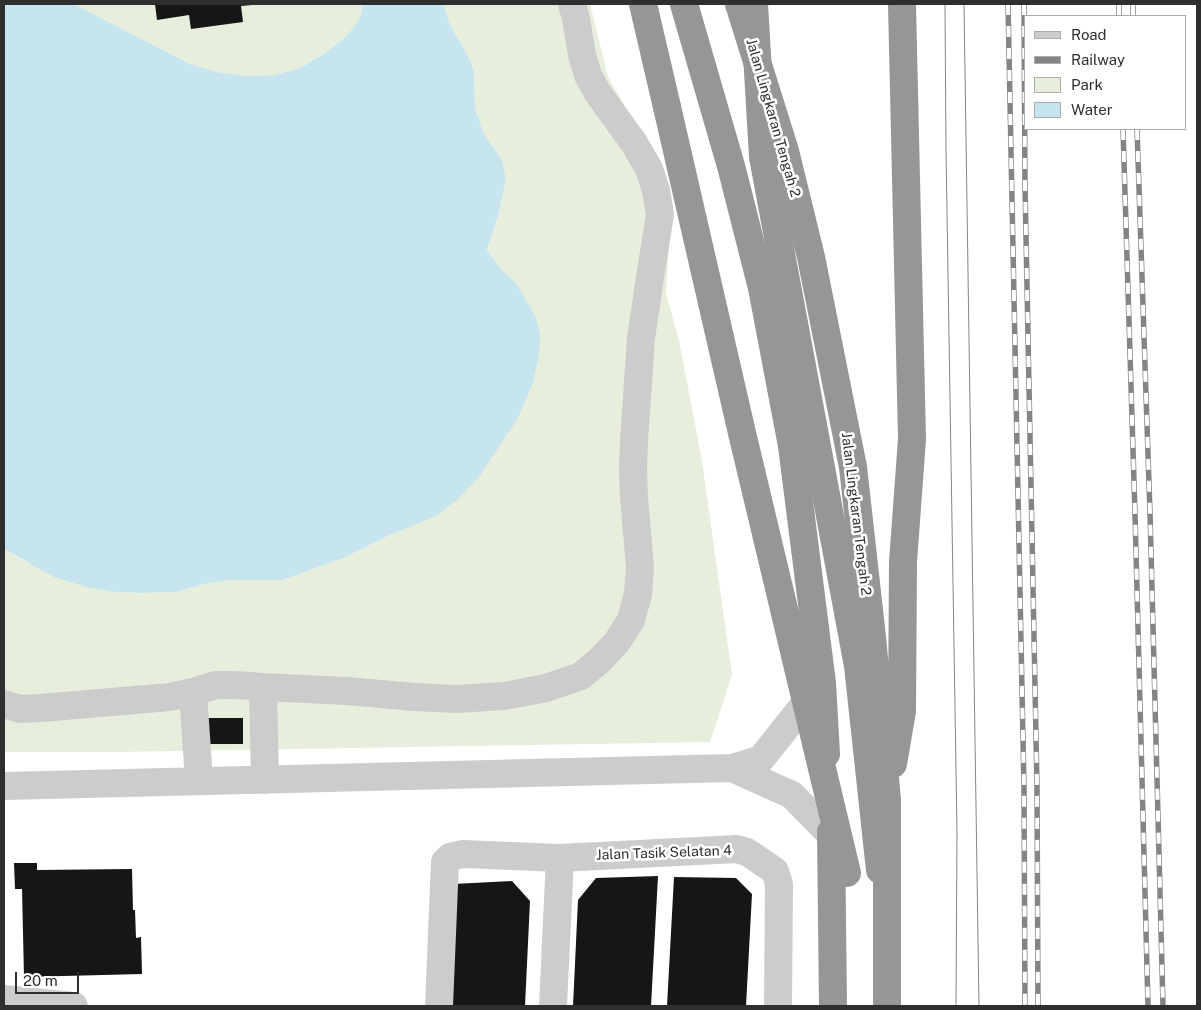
<!DOCTYPE html>
<style>
body{margin:0}
#map{position:relative;width:1201px;height:1010px;overflow:hidden;background:#fff;font-family:"Public Sans",sans-serif}
canvas{display:block}
.frame{position:absolute;inset:0;border:5px solid #2f2f2f;pointer-events:none}
.legend{position:absolute;left:1024px;top:15px;width:162px;height:115px;box-sizing:border-box;background:#fff;border:1px solid #acacac;margin:0;padding:6px 9px;list-style:none;font-size:15px;color:#2f2f2f}
.legend li{display:flex;align-items:center;gap:10px;height:25px}
.legend b{width:25px;border:1px solid #acacac}
.scale{position:absolute;left:15px;top:972px;width:64px;height:22px;box-sizing:border-box;border:2px solid #2f2f2f;border-top:0;padding-left:6px;font-size:15px;line-height:18px;white-space:nowrap;color:#2f2f2f;-webkit-text-stroke:4px #fff;paint-order:stroke}
</style>
<div id="map">
<canvas width="1201" height="1010"></canvas>
<div class="frame"></div>
<ul class="legend">
<li><b style="height:6px;background:#ccc"></b>Road</li>
<li><b style="height:6px;background:#848484"></b>Railway</li>
<li><b style="height:14px;background:#e8eedc"></b>Park</li>
<li><b style="height:14px;background:#c6e5ef"></b>Water</li>
</ul>
<div class="scale">20 m</div>
</div>
<script>
const ctx = document.querySelector('canvas').getContext('2d');
ctx.lineJoin = 'round';
function paint(path, color) { ctx.fillStyle = color; ctx.fill(path, 'evenodd'); }
const toPath = rows => new Path2D(rows.map(r => 'M' + r).join(''));
function stroke(path, color, width, dash) { ctx.strokeStyle = color; ctx.lineWidth = width; ctx.lineCap = dash ? 'butt' : 'round'; ctx.setLineDash(dash || []); ctx.stroke(path); }
function drawText(font, color, halo, rows, align = 'center') {
  ctx.font = font + ' "Public Sans",sans-serif'; ctx.lineWidth = 5; ctx.setLineDash([]); ctx.textBaseline = 'middle'; ctx.strokeStyle = halo; ctx.fillStyle = color; for (const [text, x, y, turn = 0] of rows) {
    ctx.save(); ctx.translate(x, y); ctx.rotate((+turn || 0) * Math.PI / 180); ctx.textAlign = isNaN(turn) ? turn : align; if (halo) ctx.strokeText(text, 0, 0); ctx.fillText(text, 0, 0); ctx.restore();
  }
}
paint(toPath([
 [74,4,363,4,360,18,347,37,325,53,300,68,274,75,248,76,217,72,190,64],
 [444,4,590,4,608,77,646,142,671,213,666,294,679,340,702,461,732,675,710,742,115,752,4,752,4,549,28,563,115,592,143,593,176,592,209,583,233,580,283,580,346,557,390,535,518,418,533,383,539,356,535,315,516,283,500,268,487,250,499,213,506,179,502,160,484,134,475,109,474,70,467,54,450,25]
]), '#e8eedc');
paint(toPath([
 [4,4,74,4,190,64,217,72,248,76,274,75,300,68,325,53,347,36,360,18,363,4,444,4,450,25,467,54,474,70,475,109,484,134,502,160,506,179,499,213,487,250,500,268,516,283,535,315,540,334,539,356,533,383,518,418,479,477,457,500,436,516,390,535,346,557,283,580,233,580,209,583,176,592,143,593,115,592,87,587,54,577,4,549]
]), '#c6e5ef');
paint(toPath([
 [155,4,252,4,252,5,241,6,243,22,191,29,189,15,157,20],
 [208,718,243,718,243,744,209,744],
 [14,863,37,863,37,870,132,869,133,910,135,910,136,938,141,937,142,974,24,977,22,889,15,889],
 [658,876,651,1006,573,1006,578,900,596,878],
 [674,877,736,878,752,894,746,1006,667,1006],
 [512,881,530,901,525,1006,448,1006,453,884]
]), '#161616');
stroke(toPath([
 [263,687,265,780],
 [193,692,199,781],
 [4,704,20,709,41,708,170,697,193,692,216,685,237,685,263,687,347,691,414,697,457,699,504,696,546,688,581,676,600,660,617,642,631,620,638,594,640,567,634,497,633,468,634,441,641,338,649,284,660,214,656,190,649,169,634,143,597,92,588,75,582,55,576,19,572,4],
 [732,768,792,795,831,835],
 [4,786,732,768,761,759,819,686],
 [4,999,74,1006],
 [439,1006,445,862,450,857,463,854,560,858,737,849,747,852,775,871,779,884,778,1006],
 [553,1006,560,858]
]), '#ccc', 28);
stroke(toPath([
 [643,4,667,107],
 [684,4,731,166,762,288,792,446,822,683,826,754],
 [739,4,785,151,811,257,853,467,872,637,887,800,887,1006],
 [893,764,902,711,903,562,912,439,902,4],
 [831,832,833,1006]
]), '#969696', 28);
stroke(toPath([
 [945,4,946,150,957,832,956,1006],
 [964,4,979,1006]
]), '#848484', 1);
const rail = toPath([
 [1008,4,1024,788,1025,1006],
 [1024,4,1025,186,1037,786,1038,1006],
 [1119,4,1119,16],
 [1133,4,1133,16],
 [1123,129,1135,514,1148,1006],
 [1137,129,1150,513,1163,1006]
]);
stroke(rail, '#848484', 5.5);
stroke(rail, '#fff', 4, [11]);
stroke(toPath([
 [754,4,763,157,858,666,880,870],
 [667,107,742,433,847,873]
]), '#969696', 28);
drawText('14px', '#2f2f2f', '#fff', [
 ["Jalan Lingkaran Tengah 2",773,118,74],
 ["Jalan Lingkaran Tengah 2",856,514,83],
 ["Jalan Tasik Selatan 4",664,853,-2]
]);
</script>
